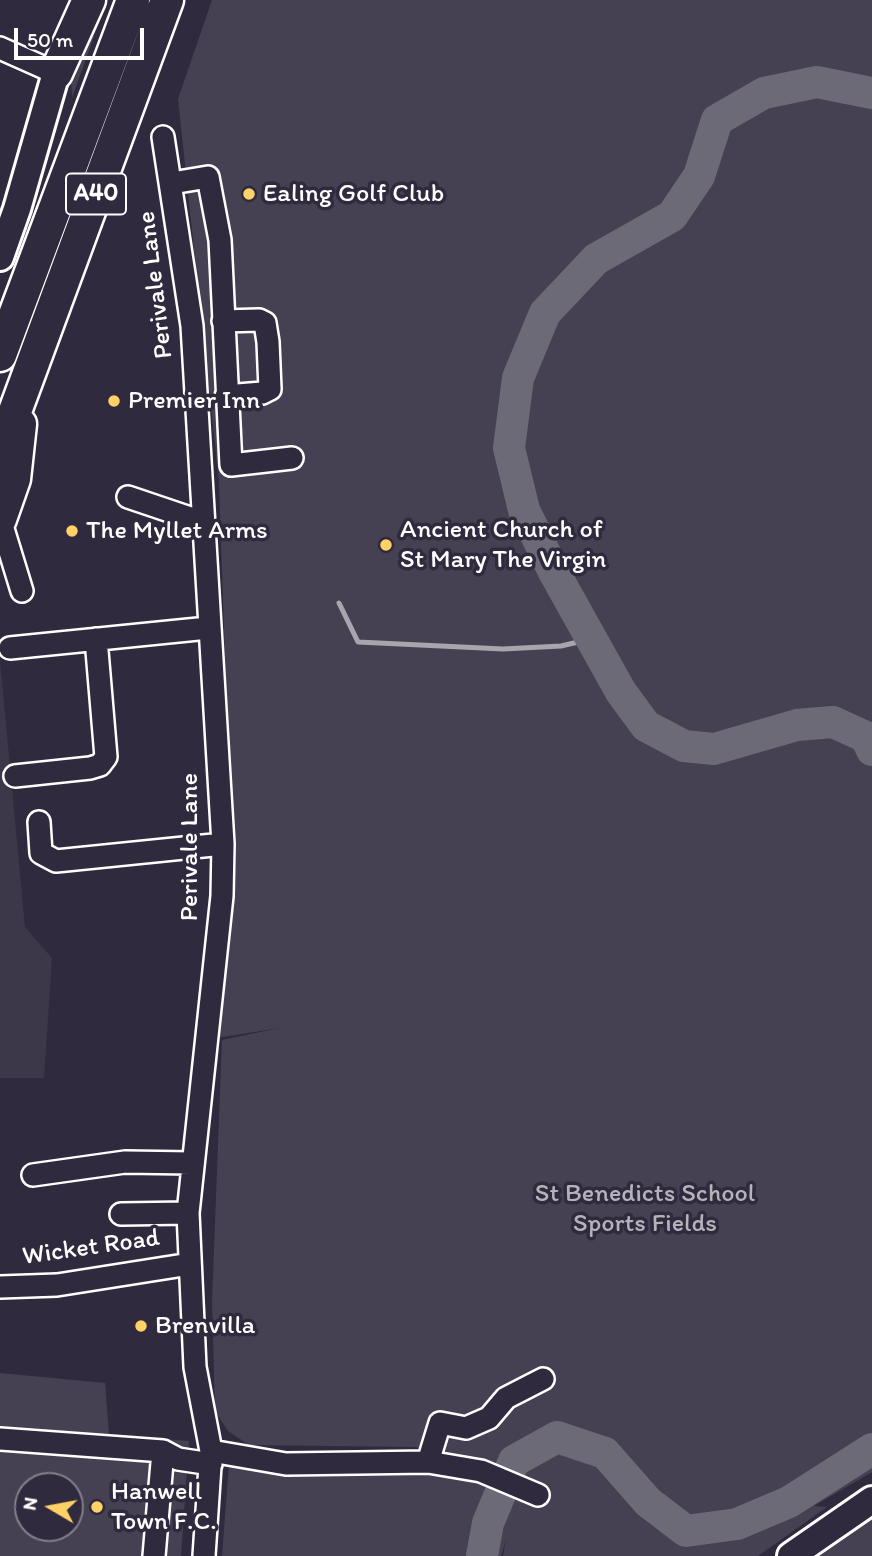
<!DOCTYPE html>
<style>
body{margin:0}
#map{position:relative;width:872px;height:1556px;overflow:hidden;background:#2f2a3d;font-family:Itim,sans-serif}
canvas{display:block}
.north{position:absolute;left:14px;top:1472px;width:70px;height:70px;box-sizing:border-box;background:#2f2a3d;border:2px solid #827f8b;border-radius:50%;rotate:280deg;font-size:19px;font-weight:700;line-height:28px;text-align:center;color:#fff}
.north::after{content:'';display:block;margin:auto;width:24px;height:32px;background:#ffd166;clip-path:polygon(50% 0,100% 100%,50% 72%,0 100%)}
.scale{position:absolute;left:14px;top:28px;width:130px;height:32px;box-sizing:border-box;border:4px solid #fff;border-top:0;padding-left:9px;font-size:21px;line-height:24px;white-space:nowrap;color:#fff;-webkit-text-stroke:5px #2f2a3d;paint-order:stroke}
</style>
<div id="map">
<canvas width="872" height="1556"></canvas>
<div class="north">N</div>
<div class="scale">50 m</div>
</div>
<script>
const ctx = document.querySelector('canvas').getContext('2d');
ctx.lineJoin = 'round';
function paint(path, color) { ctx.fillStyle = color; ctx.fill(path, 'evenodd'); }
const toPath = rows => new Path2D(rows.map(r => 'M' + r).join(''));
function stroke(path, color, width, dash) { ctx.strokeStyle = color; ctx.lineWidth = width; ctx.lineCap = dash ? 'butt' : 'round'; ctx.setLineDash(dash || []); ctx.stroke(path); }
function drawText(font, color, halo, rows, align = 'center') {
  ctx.font = font + ' Itim,sans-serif'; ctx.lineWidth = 7; ctx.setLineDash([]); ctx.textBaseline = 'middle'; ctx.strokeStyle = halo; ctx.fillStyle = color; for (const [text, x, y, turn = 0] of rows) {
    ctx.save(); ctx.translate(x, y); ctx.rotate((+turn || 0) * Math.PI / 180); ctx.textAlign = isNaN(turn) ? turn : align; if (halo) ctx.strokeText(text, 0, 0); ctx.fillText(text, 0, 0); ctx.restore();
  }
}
paint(toPath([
 [0,660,25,927,52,958,44,1078,0,1078]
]), '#3c3749');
paint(toPath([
 [101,0,107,0,72,98,70,54],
 [212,0,872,0,872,1472,814,1506,827,1507,758,1556,503,1556,506,1540,501,1556,222,1556,229,1464,287,1472,429,1473,473,1480,487,1461,414,1447,249,1445,228,1431,215,1411,212,1301,222,1040,279,1028,216,1038,229,775,219,482,178,99],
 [0,1373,105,1383,109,1435,189,1441,181,1556,0,1556],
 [28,1486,70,1486,70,1528,28,1528],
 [872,1519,872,1556,820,1556]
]), '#464152');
stroke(toPath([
 [339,603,358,642,503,649,561,646,591,639]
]), '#a7a6ad', 5);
stroke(toPath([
 [872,93,817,82,764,93,717,120,699,176,672,216,596,259,545,313,518,378,509,448,524,510,554,572,621,692,646,726,684,746,714,749,797,725,833,722,866,737,872,750],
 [482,1556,488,1523,514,1461,557,1437,605,1453,648,1502,686,1531,737,1524,789,1502,872,1449]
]), '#6d6a77', 32);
const minor = toPath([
 [0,48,56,73],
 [163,137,192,326,223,844,222,896,188,1213,195,1367,211,1451,204,1556],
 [172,183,208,177,220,240,231,465,292,458],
 [223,321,259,320,265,323,268,342,270,389,262,393,226,396],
 [128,497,202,522],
 [0,519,22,591],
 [10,648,208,628],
 [15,776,90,768,100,765,106,757,96,639],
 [39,822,41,853,56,861,223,844],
 [33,1175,125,1162,192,1163],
 [121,1214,188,1213],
 [0,1287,57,1285,190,1264],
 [0,1439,163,1451,178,1459,211,1464],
 [211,1451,286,1464,428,1462,481,1471,538,1495],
 [428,1462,440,1423,466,1428,489,1418,506,1398,543,1379],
 [154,1556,163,1451]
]);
const major = toPath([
 [0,257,17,209,56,73],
 [791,1556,872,1500]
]);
const highway = toPath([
 [56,73,89,0],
 [0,355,133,0],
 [0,452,167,0],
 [0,519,14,479,20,424]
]);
stroke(minor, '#fff', 26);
stroke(major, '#fff', 32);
stroke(highway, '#fff', 37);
stroke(minor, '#2f2a3d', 21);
stroke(major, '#2f2a3d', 26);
stroke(highway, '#2f2a3d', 32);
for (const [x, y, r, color] of [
 [249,194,7,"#ffd166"],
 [114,401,7,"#ffd166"],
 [72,531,7,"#ffd166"],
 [386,545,7,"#ffd166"],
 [141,1326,7,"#ffd166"],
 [97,1507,7,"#ffd166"]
]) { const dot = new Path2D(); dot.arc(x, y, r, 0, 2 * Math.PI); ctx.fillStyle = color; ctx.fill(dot); stroke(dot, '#2f2a3d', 2.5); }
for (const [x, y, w] of [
 [96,194,60]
]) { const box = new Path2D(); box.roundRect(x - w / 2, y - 20.5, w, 41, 5); ctx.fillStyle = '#2f2a3d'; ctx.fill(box); stroke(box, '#fff', 2); }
drawText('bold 24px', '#fff', null, [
 ["A40",96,194]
]);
drawText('26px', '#fff', '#2f2a3d', [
 ["Ealing Golf Club",263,194],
 ["Premier Inn",128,401],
 ["Ancient Church of",400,530],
 ["St Mary The Virgin",400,560],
 ["The Myllet Arms",86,531],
 ["Brenvilla",155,1326],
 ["Hanwell",111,1492],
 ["Town F.C.",111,1522]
], 'left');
drawText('26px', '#fff', '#2f2a3d', [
 ["Perivale Lane",156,285,-97],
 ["Perivale Lane",190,847,-90],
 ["Wicket Road",91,1248,-8]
]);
drawText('26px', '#b5b3ba', '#2f2a3d', [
 ["St Benedicts School",645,1194],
 ["Sports Fields",645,1224]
]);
</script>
